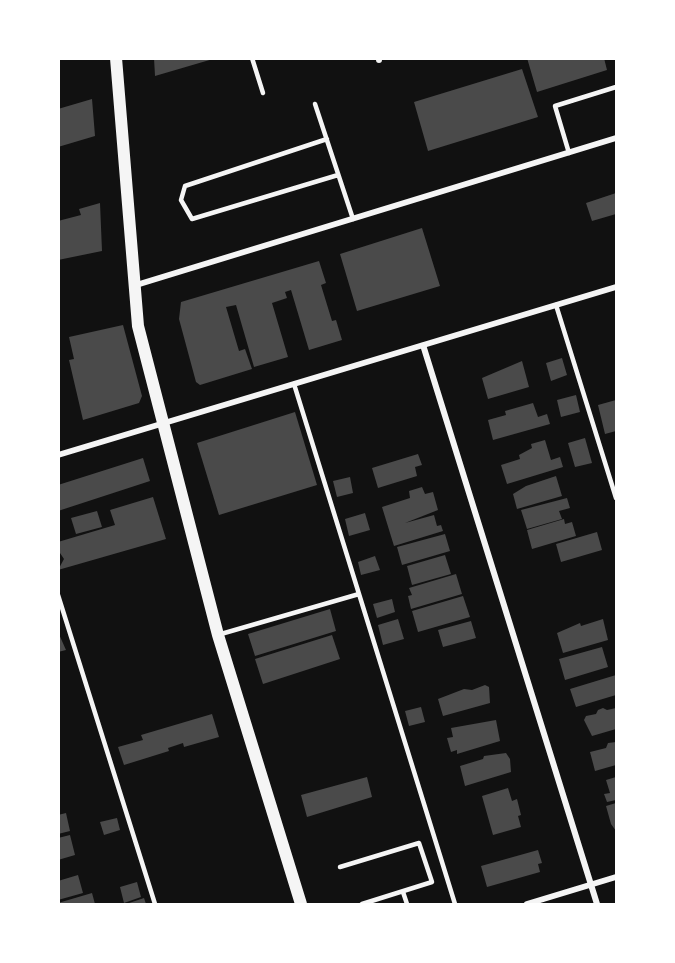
<!DOCTYPE html>
<style>
body{margin:0}
#map{position:relative;width:675px;height:963px;overflow:hidden;background:#111;font-family:Lato,sans-serif}
canvas{display:block}
.frame{position:absolute;inset:0;border:60px solid #fff;pointer-events:none}
</style>
<div id="map">
<canvas width="675" height="963"></canvas>
<div class="frame"></div>
</div>
<script>
const ctx = document.querySelector('canvas').getContext('2d');
ctx.lineJoin = 'round';
function paint(path, color) { ctx.fillStyle = color; ctx.fill(path, 'evenodd'); }
const toPath = rows => new Path2D(rows.map(r => 'M' + r).join(''));
function stroke(path, color, width, dash) { ctx.strokeStyle = color; ctx.lineWidth = width; ctx.lineCap = dash ? 'butt' : 'round'; ctx.setLineDash(dash || []); ctx.stroke(path); }
paint(toPath([
 [154,58,213,58,213,59,155,76],
 [527,58,604,58,607,70,537,92],
 [522,69,538,117,428,151,414,102],
 [92,99,95,136,58,147,58,109],
 [616,193,616,214,592,221,586,203],
 [100,203,102,251,58,260,58,221,81,215,79,209],
 [422,228,440,286,357,311,340,254],
 [319,261,326,283,321,285,332,321,336,320,342,340,309,350,291,290,285,292,287,298,272,303,288,357,254,367,236,305,226,307,239,351,245,349,252,369,200,385,196,382,179,319,181,302],
 [123,325,142,396,139,403,83,420,69,360,74,359,69,337],
 [562,358,567,375,551,381,546,363],
 [522,361,529,387,488,399,482,378],
 [576,395,580,412,561,417,557,400],
 [616,400,616,431,605,434,598,405],
 [533,403,538,417,547,414,550,424,493,440,488,420,506,415,505,411],
 [295,412,317,485,219,515,197,443],
 [585,438,592,463,575,467,568,443],
 [545,440,551,460,560,457,563,467,507,484,501,465,520,459,519,455,532,448,531,444],
 [418,454,422,465,415,467,417,476,378,488,372,468],
 [143,458,150,481,58,511,58,485],
 [556,476,562,496,517,509,513,494,526,486],
 [350,477,353,493,337,497,333,481],
 [422,487,425,494,433,492,438,510,405,523,434,515,437,526,441,525,443,531,394,546,382,507,410,498,409,491],
 [153,497,166,539,58,570,64,559,58,550,58,542,115,525,110,510],
 [567,498,570,508,559,511,562,519,527,529,521,510],
 [97,511,102,527,76,534,71,518],
 [365,513,370,530,349,536,345,519],
 [564,519,565,524,572,522,576,536,532,549,527,530],
 [597,532,602,550,561,562,556,544],
 [445,534,450,551,402,565,397,547],
 [445,555,451,574,412,585,407,566],
 [375,556,380,570,361,575,358,562],
 [456,574,462,594,411,609,408,596,412,595,409,588],
 [463,596,470,617,418,632,412,611],
 [392,599,395,612,377,618,373,604],
 [330,609,336,631,255,656,248,634],
 [398,619,404,639,383,645,378,625],
 [603,619,608,640,563,653,557,633,580,623,581,626],
 [471,621,476,638,443,647,438,630],
 [58,632,66,650,58,652],
 [332,635,340,659,263,684,255,659],
 [602,647,608,667,565,680,559,659],
 [616,675,616,695,576,707,570,689],
 [485,685,489,687,490,703,443,716,438,699,464,689,472,690],
 [421,707,425,722,409,726,405,711],
 [603,708,607,710,616,708,616,729,592,736,584,720,586,716,596,714,598,710],
 [212,714,219,737,184,747,183,743,168,748,169,751,124,765,118,747,143,740,141,735],
 [496,720,500,741,457,754,457,750,451,752,447,738,453,737,451,728],
 [616,742,616,765,595,771,590,752,606,748,608,743],
 [506,753,510,759,511,772,465,786,460,766,483,759,484,756],
 [367,777,372,797,307,817,301,795],
 [616,777,616,800,607,802,604,794,610,793,606,780],
 [508,788,512,801,517,799,521,815,518,816,521,827,493,835,482,796],
 [616,803,616,831,611,824,606,806],
 [66,813,70,831,58,834,58,815],
 [117,818,120,830,104,835,100,822],
 [70,835,75,855,58,860,58,838],
 [538,850,542,863,538,864,540,872,487,887,481,866],
 [78,875,83,893,58,900,58,881],
 [137,882,141,897,124,903,120,887],
 [92,893,95,904,58,904,58,903],
 [144,898,146,904,126,904]
]), '#4a4a4a');
stroke(toPath([
 [252,58,263,93],
 [315,104,353,219],
 [327,139,185,186,181,200,192,219,338,175],
 [569,153,555,106,616,87],
 [556,305,616,498],
 [294,384,455,904],
 [58,595,155,904],
 [221,634,359,594],
 [340,867,419,843,432,882,362,904],
 [403,892,407,904]
]), '#f5f5f5', 4.5);
stroke(toPath([
 [379,58,379,60],
 [133,286,616,138],
 [423,345,597,904],
 [58,455,616,287],
 [527,904,616,877]
]), '#f5f5f5', 6);
stroke(toPath([
 [116,58,138,326,218,635,301,904]
]), '#f5f5f5', 12);
</script>
